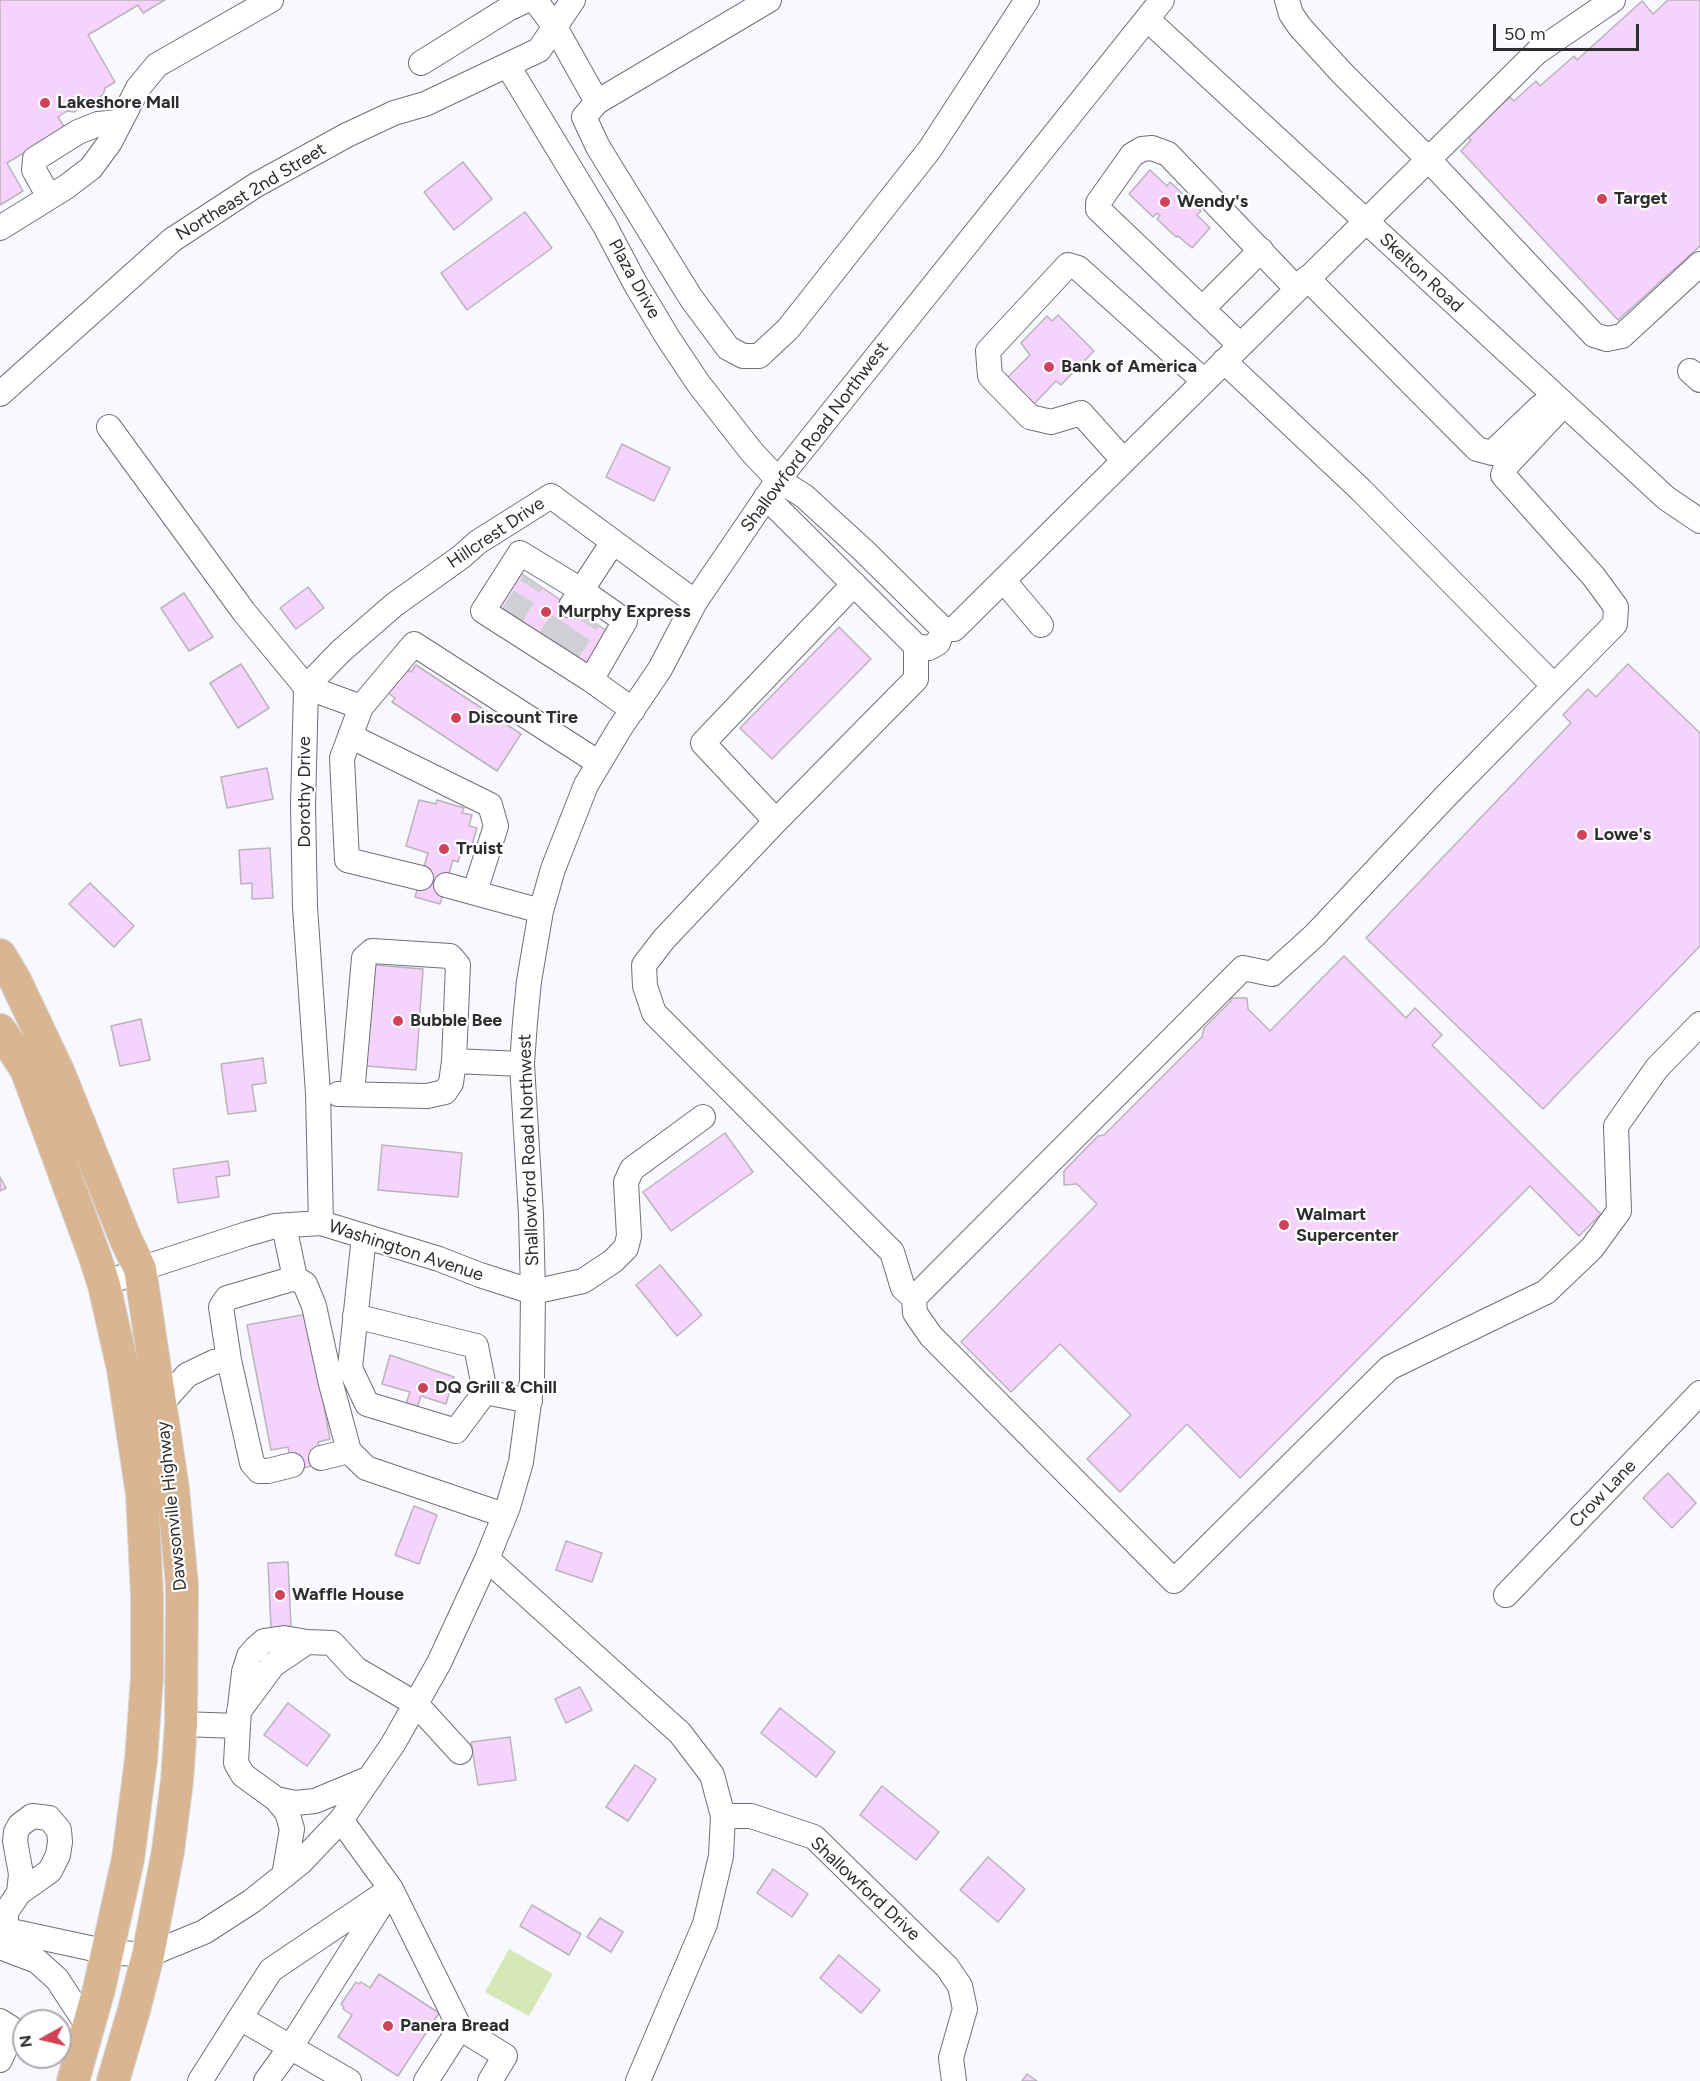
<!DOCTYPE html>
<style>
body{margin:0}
#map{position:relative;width:1700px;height:2081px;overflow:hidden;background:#f8f8ff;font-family:Figtree,sans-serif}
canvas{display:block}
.north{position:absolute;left:12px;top:2009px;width:60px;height:60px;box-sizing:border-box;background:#fff;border:2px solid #ababad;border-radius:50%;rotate:262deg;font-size:16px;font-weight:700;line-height:24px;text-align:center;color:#2d2d31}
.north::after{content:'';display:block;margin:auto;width:21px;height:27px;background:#d24256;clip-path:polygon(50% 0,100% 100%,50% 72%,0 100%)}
.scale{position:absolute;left:1493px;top:24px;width:146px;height:27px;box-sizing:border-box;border:3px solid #2d2d31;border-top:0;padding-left:8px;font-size:18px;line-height:21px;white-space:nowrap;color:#2d2d31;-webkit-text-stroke:4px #fff;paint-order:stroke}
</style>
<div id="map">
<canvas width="1700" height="2081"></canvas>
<div class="north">N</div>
<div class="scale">50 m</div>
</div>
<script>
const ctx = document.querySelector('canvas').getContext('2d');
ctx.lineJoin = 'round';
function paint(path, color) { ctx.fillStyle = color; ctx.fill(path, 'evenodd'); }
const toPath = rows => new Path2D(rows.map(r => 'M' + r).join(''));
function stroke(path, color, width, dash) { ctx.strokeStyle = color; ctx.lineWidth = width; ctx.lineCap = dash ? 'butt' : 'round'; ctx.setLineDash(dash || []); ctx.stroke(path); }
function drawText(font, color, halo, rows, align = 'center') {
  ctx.font = font + ' Figtree,sans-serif'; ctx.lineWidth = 4.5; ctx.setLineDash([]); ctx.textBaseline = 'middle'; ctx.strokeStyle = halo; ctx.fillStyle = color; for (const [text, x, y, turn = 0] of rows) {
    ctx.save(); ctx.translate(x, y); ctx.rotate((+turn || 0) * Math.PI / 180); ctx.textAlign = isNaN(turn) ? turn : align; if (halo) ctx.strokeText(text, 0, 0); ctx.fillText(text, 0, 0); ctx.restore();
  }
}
paint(toPath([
 [509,1949,553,1974,529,2016,485,1992]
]), '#d5e8b5');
const building = toPath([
 [0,0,165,0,143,13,138,5,88,35,115,82,105,88,103,95,74,112,67,111,58,117,65,128,7,163,23,191,0,205,0,0],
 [1668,0,1700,0,1700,246,1618,320,1461,151,1471,140,1467,136,1510,97,1514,101,1536,81,1540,86,1574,56,1577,60,1642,1,1653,14,1668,0],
 [463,162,492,199,454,230,424,192,463,162],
 [1150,170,1167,186,1170,182,1201,211,1197,215,1210,228,1192,248,1178,236,1176,237,1157,219,1160,216,1157,213,1153,217,1129,194,1150,170],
 [525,212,552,248,467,310,441,273,525,212],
 [1058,315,1094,351,1061,385,1056,381,1033,405,1006,379,1030,355,1021,343,1047,316,1052,321,1058,315],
 [622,444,670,468,654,501,606,477,622,444],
 [519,572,610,633,587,668,496,607,519,572],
 [308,587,324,608,296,629,280,608,308,587],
 [184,593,213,637,189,651,161,608,184,593],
 [839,627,871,659,772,759,740,728,839,627],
 [241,664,269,708,238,728,210,683,241,664],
 [1628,664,1700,733,1700,946,1543,1109,1366,938,1571,723,1563,715,1588,689,1596,697,1628,664],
 [416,665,521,734,497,771,392,702,395,698,388,693,404,668,411,672,416,665],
 [267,768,273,799,227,808,221,777,267,768],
 [419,800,436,804,437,800,464,808,462,813,472,815,469,826,477,828,469,855,461,852,458,862,453,860,440,904,415,897,428,853,406,846,419,800],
 [270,848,273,898,252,899,252,883,241,884,239,850,270,848],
 [90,883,134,926,114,947,69,904,90,883],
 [1344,956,1406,1018,1415,1008,1442,1035,1432,1045,1601,1214,1579,1236,1530,1186,1240,1478,1187,1424,1120,1492,1087,1459,1131,1415,1060,1344,1011,1392,961,1342,1097,1204,1077,1184,1064,1185,1064,1171,1098,1136,1104,1135,1202,1037,1204,1028,1231,1001,1230,998,1247,998,1248,1009,1270,1031,1344,956],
 [374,965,423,969,416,1070,366,1066,374,965],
 [141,1019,150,1060,120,1066,111,1026,141,1019],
 [263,1058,266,1083,252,1085,256,1111,228,1114,221,1064,263,1058],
 [725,1133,753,1172,671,1231,643,1192,725,1133],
 [382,1145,462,1153,458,1197,378,1190,382,1145],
 [228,1161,230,1175,216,1177,219,1197,178,1203,173,1169,228,1161],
 [0,1177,6,1188,0,1191,0,1177],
 [660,1265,702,1315,677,1336,636,1285,660,1265],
 [307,1314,330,1439,318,1442,322,1464,292,1470,288,1447,271,1450,247,1325,307,1314],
 [390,1355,454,1377,446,1404,421,1396,415,1414,404,1410,410,1392,382,1384,390,1355],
 [1668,1473,1696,1503,1672,1528,1643,1498,1668,1473],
 [414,1506,437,1515,419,1564,395,1555,414,1506],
 [566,1541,602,1553,592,1582,556,1570,566,1541],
 [288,1562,291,1627,271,1628,268,1563,288,1562],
 [580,1687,592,1710,566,1723,555,1699,580,1687],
 [288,1703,330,1735,307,1766,264,1735,288,1703],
 [780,1708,835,1752,816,1777,761,1733,780,1708],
 [510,1737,516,1780,478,1785,471,1742,510,1737],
 [635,1765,656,1779,628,1821,606,1807,635,1765],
 [882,1786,939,1832,916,1860,860,1815,882,1786],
 [988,1857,1025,1889,998,1922,960,1890,988,1857],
 [773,1869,808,1894,792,1917,757,1893,773,1869],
 [532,1905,581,1934,569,1955,520,1926,532,1905],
 [600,1918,623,1932,611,1952,587,1937,600,1918],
 [839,1955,880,1990,861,2013,820,1978,839,1955],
 [379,1974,439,2013,398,2076,338,2037,352,2015,343,2009,344,2007,341,2004,356,1982,359,1984,361,1982,370,1988,379,1974],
 [1027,2074,1037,2081,1022,2081,1027,2074]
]);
paint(building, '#f5d3fd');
stroke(building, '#bab3bc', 1.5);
stroke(toPath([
 [511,617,533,582],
 [548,641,571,606],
 [567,654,589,619]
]), '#cfcfd6', 24, [24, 12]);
const minor = toPath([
 [535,0,555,27,597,102,584,117,598,147,691,298,728,348,743,356,759,356,788,329,930,149,1027,0],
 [1287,0,1291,14,1300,27,1341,72,1428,159,1594,335,1607,339,1622,336,1700,264],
 [1147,19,1666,498,1700,521],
 [421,63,508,9,527,0],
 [508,66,605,226,635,283,668,338,698,383,751,451,778,480,804,496,863,550,943,629,954,629,1537,52,1613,0],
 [597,102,769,0],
 [49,197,34,170,35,159,78,132,98,124,119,122],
 [0,228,66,187,91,168,110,142,138,88,157,65,271,0],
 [1307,278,1477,449,1492,453,1541,406],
 [1202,309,1261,250],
 [1240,345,1098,209,1098,203,1132,155,1142,149,1152,148,1168,154,1297,289],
 [1224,361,1361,490,1554,686],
 [1690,371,1700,380],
 [0,394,172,240,256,185,347,135,394,113,425,104,539,50,573,0],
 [109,427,244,612,306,687,303,806,305,907,318,1093,321,1223],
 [1124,461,1081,413,1051,422,1030,417,990,376,988,351,1068,265,1078,268,1204,381],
 [766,497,916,646,929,648,938,643,943,629],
 [1004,581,1041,625],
 [854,584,703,743,776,821,664,939,644,965,645,986,654,1013,892,1252,903,1288,914,1298,1243,968,1272,974,1315,935,1444,798,1615,624,1616,607,1594,577,1503,475,1506,466,1564,404],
 [571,606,613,542],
 [591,680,483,611,520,553,581,590,625,621,591,680,633,710],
 [361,707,414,644,599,763],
 [350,736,490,805,496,826,475,891],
 [776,821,916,679,916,646],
 [421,878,347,860,342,758,361,707,306,687,341,651,394,605,461,557,478,542,551,496,695,602],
 [446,885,541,911],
 [338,1094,427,1096,445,1092,451,1083,454,1061,522,1064],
 [352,1094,364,958,372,951,450,956,458,965,454,1061],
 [284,1226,295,1278],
 [364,1236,350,1368,367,1404,456,1431,485,1392,530,1401],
 [104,1285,140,1269,247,1234,275,1226,321,1223,439,1259,480,1275,533,1292,583,1281,613,1261,626,1248,629,1236,626,1182,632,1169,703,1117],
 [914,1298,915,1313,931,1336,1174,1581,1389,1368,1546,1292,1592,1248,1619,1211,1616,1126,1657,1068,1700,1024],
 [355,1316,476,1346,485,1392],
 [229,1360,221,1307,227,1298,295,1278,305,1284,314,1306,331,1384,349,1451,321,1458],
 [161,1404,187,1375,214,1362,229,1360,252,1463,259,1471,268,1471,292,1465],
 [349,1451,366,1468,504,1515],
 [487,1559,680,1733,712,1775,723,1816,751,1816,814,1837,947,1967,960,1986,965,2009,951,2058,954,2081],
 [1506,1595,1700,1393],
 [240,1707,244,1672,249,1656,256,1648,264,1641,284,1638,307,1642],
 [181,1724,238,1726,239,1711,273,1665,307,1642,332,1643,356,1669,416,1704,460,1752],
 [238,1726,236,1763,243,1775,276,1799],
 [284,1876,292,1829,287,1812,276,1799,295,1803,315,1801,370,1778],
 [10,1932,6,1923,6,1912,19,1893,50,1871,58,1855,60,1842,59,1830,49,1818,32,1816,20,1825,16,1832,15,1841,21,1874,19,1893],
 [0,1939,11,1931,108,1952,148,1955,204,1932,252,1901,301,1862,341,1820,393,1744,439,1663,487,1559,508,1507,521,1462,532,1380,533,1292,531,1215,522,1064,525,1022,529,981,541,911,553,869,586,785,620,728,660,669,695,602,778,480,1162,0],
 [0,1947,37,1961,57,1979,89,2028],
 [0,2021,11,2028,9,2040,0,2060],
 [460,2028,505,2056,490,2081],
 [200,2081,240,2018],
 [266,2081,290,2048,391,1889,341,1820],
 [349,2081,240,2018,271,1970,391,1889,460,2028,426,2081],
 [638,2081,705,1924,721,1856,723,1816]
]);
const major = toPath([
 [0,955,15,980,59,1073,126,1240,140,1269,173,1489,182,1585,181,1724,177,1781,168,1851,148,1955,134,2010,113,2081],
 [0,1030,26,1069,95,1257,104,1285,123,1369,142,1494,147,1595,147,1677,141,1760,128,1859,99,1989,73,2081]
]);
stroke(minor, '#706f79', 26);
stroke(major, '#d5d5d6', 34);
stroke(minor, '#fff', 24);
stroke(major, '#d9b691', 32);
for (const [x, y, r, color] of [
 [45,103,6,"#d24256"],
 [1602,199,6,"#d24256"],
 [1165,202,6,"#d24256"],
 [1049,367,6,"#d24256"],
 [546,612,6,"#d24256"],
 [456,718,6,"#d24256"],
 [1582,835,6,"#d24256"],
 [444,849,6,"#d24256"],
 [398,1021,6,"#d24256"],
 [1284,1225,6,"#d24256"],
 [423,1388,6,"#d24256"],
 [280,1595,6,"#d24256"],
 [388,2026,6,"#d24256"]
]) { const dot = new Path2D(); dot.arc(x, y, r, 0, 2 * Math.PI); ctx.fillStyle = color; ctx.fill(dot); stroke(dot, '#fff', 2); }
drawText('bold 18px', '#2d2d31', '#fff', [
 ["Lakeshore Mall",57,103],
 ["Target",1614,199],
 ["Wendy's",1177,202],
 ["Bank of America",1061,367],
 ["Murphy Express",558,612],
 ["Discount Tire",468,718],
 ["Lowe's",1594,835],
 ["Truist",456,849],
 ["Bubble Bee",410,1021],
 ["Walmart",1296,1215],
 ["Supercenter",1296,1236],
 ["DQ Grill & Chill",435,1388],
 ["Waffle House",292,1595],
 ["Panera Bread",400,2026]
], 'left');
drawText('18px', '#2d2d31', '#fff', [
 ["Northeast 2nd Street",251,192,-31],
 ["Skelton Road",1421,273,43],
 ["Plaza Drive",634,279,61],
 ["Shallowford Road Northwest",815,437,-53],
 ["Hillcrest Drive",496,533,-34],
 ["Dorothy Drive",305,792,-90],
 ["Shallowford Road Northwest",529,1150,-92],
 ["Washington Avenue",406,1251,18],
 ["Crow Lane",1603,1494,-46],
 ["Dawsonville Highway",172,1506,-96],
 ["Shallowford Drive",865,1889,43]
]);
</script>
